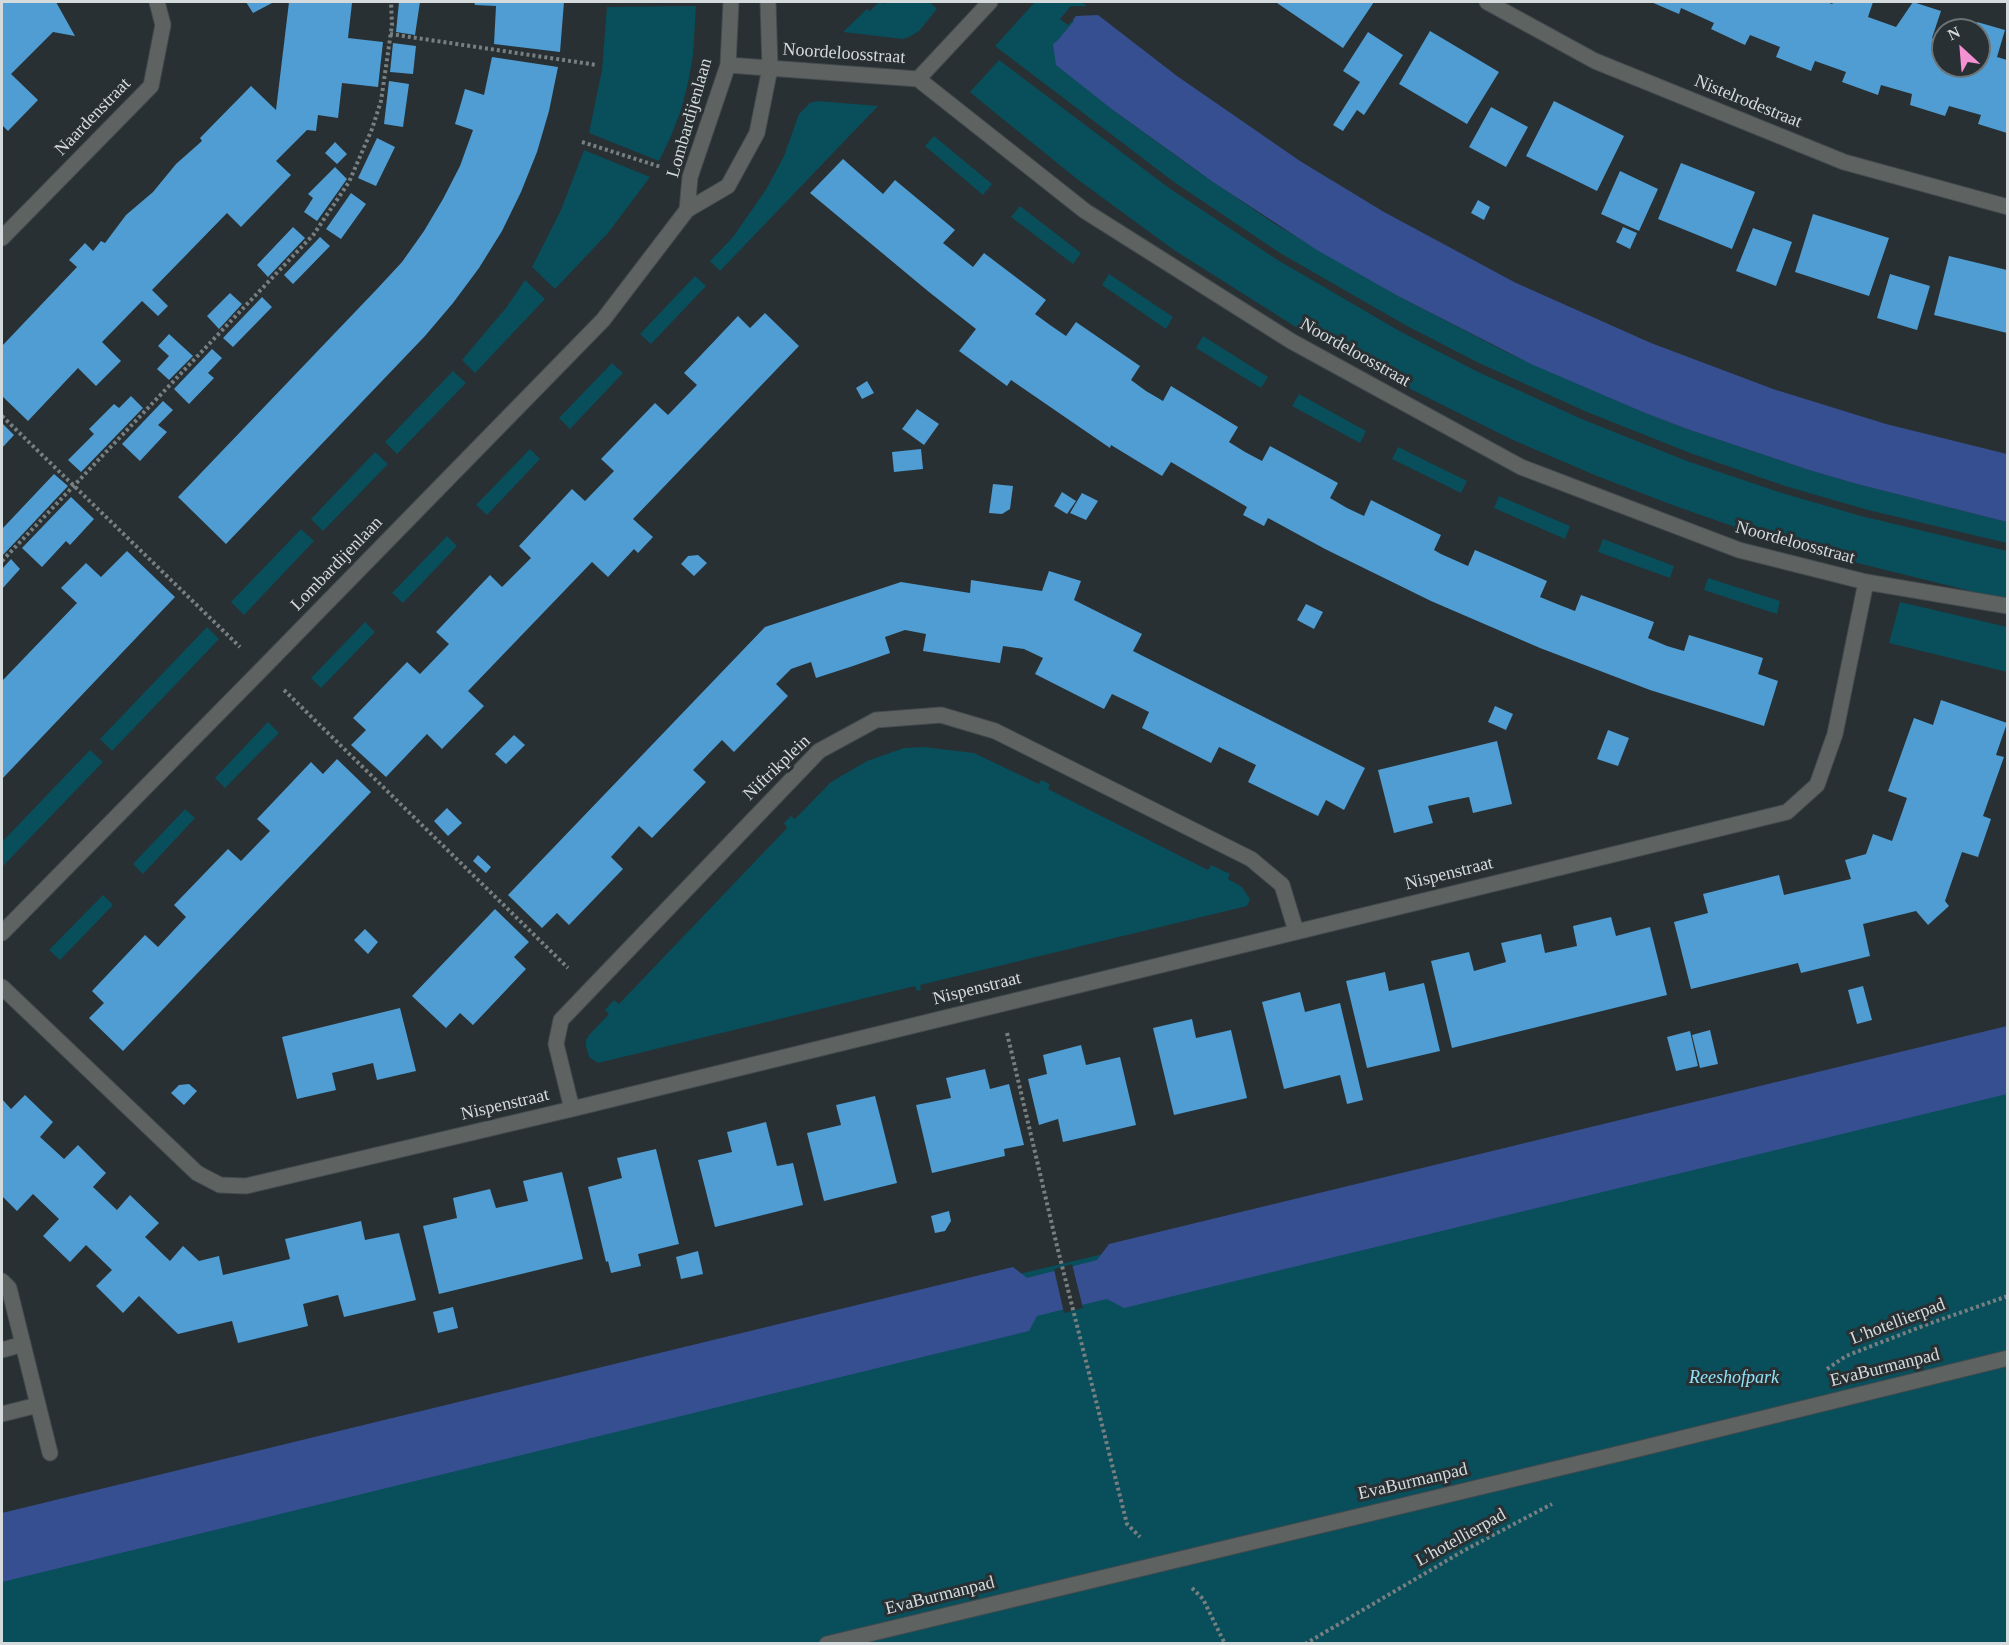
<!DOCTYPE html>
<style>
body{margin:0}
#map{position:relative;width:2009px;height:1645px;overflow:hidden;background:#283033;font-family:Georgia,serif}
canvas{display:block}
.frame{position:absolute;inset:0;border:3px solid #d5dbdc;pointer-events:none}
.north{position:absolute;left:1931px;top:18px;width:60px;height:60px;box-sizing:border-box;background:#283033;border:2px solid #6d7477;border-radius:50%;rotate:334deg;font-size:16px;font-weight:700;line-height:24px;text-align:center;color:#d5dbdc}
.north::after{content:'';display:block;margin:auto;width:21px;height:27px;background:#f491d3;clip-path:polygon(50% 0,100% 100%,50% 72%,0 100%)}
</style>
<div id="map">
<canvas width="2009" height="1645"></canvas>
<div class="frame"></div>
<div class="north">N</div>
</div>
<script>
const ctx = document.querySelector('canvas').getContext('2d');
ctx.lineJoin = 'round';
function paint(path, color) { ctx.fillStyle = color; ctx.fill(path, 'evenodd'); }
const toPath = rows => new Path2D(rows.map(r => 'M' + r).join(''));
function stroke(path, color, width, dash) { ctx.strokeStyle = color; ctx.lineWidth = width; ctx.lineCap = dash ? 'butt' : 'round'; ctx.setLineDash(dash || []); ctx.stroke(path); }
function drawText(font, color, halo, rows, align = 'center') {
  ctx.font = font + ' Georgia,serif'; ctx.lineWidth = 6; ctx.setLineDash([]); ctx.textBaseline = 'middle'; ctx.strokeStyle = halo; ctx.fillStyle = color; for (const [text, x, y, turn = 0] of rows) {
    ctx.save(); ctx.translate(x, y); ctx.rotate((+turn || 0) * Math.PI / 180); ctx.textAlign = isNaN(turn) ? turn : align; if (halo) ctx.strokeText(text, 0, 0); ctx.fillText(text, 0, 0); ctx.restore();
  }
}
paint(toPath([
 [879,2,885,4,888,2,930,2,937,9,919,31,911,36,903,39,843,32,867,9,870,11],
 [1035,2,1081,2,1087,6,1071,6,1060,19,1068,25,1073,20,1075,21,1057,42,1113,110,1193,168,1275,224,1398,296,1508,353,1645,413,1690,430,1809,470,1857,484,2007,522,2007,543,1868,510,1785,486,1690,453,1587,412,1479,363,1407,326,1280,253,1174,182,995,46],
 [696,6,693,55,688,83,681,110,671,136,659,161,589,133,602,70,607,7],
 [999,60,1169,188,1276,259,1403,333,1476,371,1584,420,1687,461,1782,493,1861,516,2007,551,2007,600,1817,553,1761,536,1675,506,1597,476,1513,440,1368,368,1307,334,1174,250,1077,179,988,107,970,92],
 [818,101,878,106,720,271,710,261,733,237,767,188,784,156,799,114,810,103],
 [934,136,992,184,983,195,925,146],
 [584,150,650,177,608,233,555,289,532,267,561,210],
 [1020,206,1081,253,1073,264,1011,217],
 [1109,274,1173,317,1166,329,1102,285],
 [695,276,706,286,651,344,640,334],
 [525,280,545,299,475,373,462,360,506,308],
 [1203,336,1268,377,1261,388,1196,348],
 [612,363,623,373,570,429,559,418],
 [453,371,466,383,397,454,385,442],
 [1299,394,1366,431,1360,443,1292,406],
 [1398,447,1467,481,1461,493,1392,459],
 [530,449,540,459,487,515,476,505],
 [375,452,388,464,323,531,311,519],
 [1499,496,1570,526,1565,539,1494,508],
 [301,529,314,541,244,615,231,602],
 [447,536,457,546,403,603,392,593],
 [1603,539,1674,566,1670,578,1598,552],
 [1708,578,1780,601,1777,614,1704,590],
 [1900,602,2007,627,2007,672,1889,643],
 [365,622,375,632,321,688,311,678],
 [207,627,219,639,112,751,100,739],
 [268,722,279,733,225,788,215,778],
 [924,747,974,753,1039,784,1041,780,1050,784,1048,789,1208,870,1211,865,1230,874,1228,879,1242,887,1250,899,1247,906,920,985,921,990,917,991,915,986,598,1063,589,1057,586,1046,586,1040,589,1035,609,1014,605,1010,614,1000,619,1004,787,828,784,823,791,816,795,819,831,782,867,761,904,748],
 [90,750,103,762,2,867,2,842],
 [185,809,195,818,143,874,133,864],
 [103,895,113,905,60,960,49,950],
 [2007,1039,2007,1643,2,1643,2,1516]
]), '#094e5b');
paint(toPath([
 [1098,15,1177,76,1300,161,1384,212,1516,283,1651,343,1773,389,1886,424,2007,454,2007,522,1857,484,1809,470,1690,430,1645,413,1531,364,1398,296,1317,250,1213,182,1113,110,1056,65,1053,44,1057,41,1074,21,1073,20,1076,16],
 [2007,1026,2007,1094,1124,1308,1107,1299,1065,1309,1037,1316,1029,1331,2,1582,2,1513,1013,1267,1027,1278,1097,1260,1109,1244]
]), '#364f90');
paint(toPath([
 [1072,1264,1083,1308,1064,1313,1054,1269]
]), '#283033');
paint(toPath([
 [2,2,56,2,75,36,53,32,11,74,38,100,8,131,2,125],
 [246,2,274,2,253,13],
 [289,2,352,3,348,38,383,42,378,87,342,83,338,118,318,115,316,131,307,130,276,161,291,175,241,227,227,213,152,290,168,306,158,316,142,301,102,342,121,361,96,386,78,368,28,421,2,396,2,346,77,267,69,260,85,243,93,251,101,241,105,243,126,215,153,192,176,164,202,141,200,138,251,86,276,110],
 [399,2,420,2,415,35,396,32],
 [474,2,564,2,560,52,494,44,496,6,475,5],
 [1278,2,1374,2,1343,48,1277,3],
 [1651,2,1827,2,1832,4,1834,2,1873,2,1868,17,1896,27,1913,2,1941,11,1932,38,1943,41,1943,66,1979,66,1979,30,1972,30,1977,22,2005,30,1997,57,2007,60,2007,133,1978,124,1981,115,1949,106,1945,116,1910,105,1912,94,1881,85,1878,95,1842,82,1846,72,1815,61,1811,71,1776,57,1780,47,1750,35,1745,45,1711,29,1714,23,1681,8,1679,14],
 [1430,31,1499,72,1467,124,1399,84],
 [1368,32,1403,55,1364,115,1357,110,1343,131,1333,125,1360,82,1343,71],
 [393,43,416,46,413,74,390,72],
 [492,57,558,67,549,111,537,152,521,192,502,231,479,268,453,303,425,336,226,544,178,497,377,289,402,262,424,231,443,199,460,166,473,130,455,124,465,89,484,95],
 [389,81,409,84,403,127,384,124],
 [1554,101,1624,136,1597,191,1526,156],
 [1491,107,1528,127,1506,167,1469,147],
 [377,138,395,147,376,186,358,178],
 [335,142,347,154,337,164,325,153],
 [843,159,883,194,895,180,955,230,943,243,973,267,984,253,1046,300,1035,314,1050,325,1066,336,1076,322,1140,366,1131,380,1146,391,1163,401,1171,386,1238,427,1229,442,1245,452,1262,461,1270,446,1338,483,1330,498,1347,508,1364,516,1371,500,1441,535,1434,550,1441,554,1468,566,1475,550,1547,581,1540,597,1557,604,1575,611,1581,595,1654,622,1648,638,1667,646,1684,651,1689,635,1763,658,1758,674,1778,681,1764,726,1650,690,1540,648,1431,601,1325,549,1268,518,1264,526,1243,515,1247,507,1171,462,1162,476,1111,445,1110,448,1011,380,1007,386,959,351,976,329,929,292,810,193],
 [1681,163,1755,192,1732,249,1658,219],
 [335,167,347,179,317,221,304,212,313,198,308,194],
 [1620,171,1658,189,1639,231,1601,214],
 [351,193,366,204,341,239,326,229],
 [1478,200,1490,207,1484,220,1471,213],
 [1813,214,1889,238,1869,296,1795,272],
 [293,227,305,238,268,277,257,265],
 [1623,227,1637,233,1630,249,1616,242],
 [1753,228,1792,242,1776,286,1736,271],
 [320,237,330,246,293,284,284,275],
 [1949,256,2007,270,2007,333,1934,315],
 [1890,274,1930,286,1917,330,1877,318],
 [230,293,242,304,219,329,207,316],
 [262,297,272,307,233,347,223,338],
 [765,313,799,346,633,519,653,537,638,553,634,549,608,577,592,562,468,691,484,706,442,749,427,734,386,777,351,745,366,730,353,718,407,662,420,674,449,644,436,632,490,575,502,587,531,558,519,546,572,489,585,501,614,471,601,459,655,403,668,415,697,385,684,373,738,316,750,328],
 [169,334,193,356,169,380,157,369,169,356,158,346],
 [212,349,222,358,208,373,214,378,189,404,174,389],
 [867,381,874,393,862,399,856,388],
 [131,396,143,408,81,472,68,460,94,434,89,429,114,404,119,408],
 [163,401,173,410,158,425,167,432,140,461,122,444],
 [917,409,939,424,924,445,902,429],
 [2,423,14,435,2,448],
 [921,449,923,469,894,472,892,452],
 [54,474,68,486,2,556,2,529],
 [993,484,1013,486,1010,509,1002,514,989,513],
 [1062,492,1076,501,1067,514,1054,506],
 [1082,493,1098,501,1086,520,1070,513],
 [71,497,94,519,70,545,66,541,42,567,22,548],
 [127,551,175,597,2,779,2,681,77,603,61,588,86,563,101,577],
 [698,555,707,563,694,576,681,564,688,556],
 [11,559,20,569,2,589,2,569],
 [1049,571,1081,581,1074,600,1142,634,1133,651,1365,768,1344,810,1326,800,1318,816,1248,782,1256,765,1219,747,1211,763,1142,728,1149,712,1131,703,1112,694,1104,709,1035,674,1043,658,1024,649,1003,646,1000,663,923,651,926,634,905,630,885,637,890,653,853,666,816,678,811,662,791,669,776,684,788,696,734,752,722,740,693,770,706,782,652,838,639,826,611,857,623,869,569,925,557,913,542,928,508,895,765,627,901,582,970,593,971,580,1042,591],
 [1306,604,1323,612,1314,629,1297,620],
 [1941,700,2007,723,1996,755,2004,757,1983,816,1991,819,1978,857,1962,852,1945,901,1949,906,1928,925,1916,911,1863,924,1870,956,1801,973,1798,963,1691,989,1674,922,1708,913,1703,894,1779,875,1784,895,1851,879,1845,860,1866,854,1873,834,1892,841,1907,798,1888,791,1914,718,1933,725],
 [1495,706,1513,714,1506,730,1488,722],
 [1608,730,1629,738,1618,766,1597,759],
 [514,735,525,745,506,764,495,754],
 [1497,741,1512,804,1473,813,1469,797,1449,801,1428,806,1433,823,1394,833,1378,770],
 [337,759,371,792,123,1051,89,1018,104,1003,92,991,145,935,158,947,186,917,174,905,228,849,241,861,270,831,257,819,311,762,323,774],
 [447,808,462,823,448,836,434,821],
 [478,855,491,867,486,873,473,861],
 [495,909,529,942,514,957,526,969,473,1025,460,1013,446,1028,412,996],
 [1611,917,1616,936,1650,927,1667,995,1452,1048,1431,961,1469,952,1474,971,1506,962,1501,943,1541,934,1545,953,1577,946,1573,926],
 [365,929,378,942,368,954,354,940],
 [1385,972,1389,991,1424,983,1440,1051,1367,1068,1346,981],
 [1863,986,1872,1020,1857,1024,1848,990],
 [1300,992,1305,1012,1340,1003,1363,1100,1347,1104,1340,1075,1284,1089,1262,1002],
 [400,1008,416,1071,377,1080,373,1063,332,1073,336,1090,297,1099,282,1037],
 [1192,1019,1196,1038,1231,1030,1247,1098,1174,1115,1153,1028],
 [1710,1030,1718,1064,1700,1068,1692,1035],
 [1690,1031,1698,1066,1676,1071,1667,1037],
 [1081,1045,1086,1065,1120,1057,1136,1125,1063,1142,1058,1119,1039,1125,1028,1079,1047,1074,1043,1055],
 [985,1069,990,1089,1009,1084,1024,1145,1004,1149,1005,1156,932,1173,916,1105,951,1098,946,1078],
 [189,1084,197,1091,184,1105,171,1093,179,1085],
 [25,1095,53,1122,40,1137,64,1159,78,1145,106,1173,93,1187,117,1210,130,1195,159,1223,145,1237,170,1261,183,1246,199,1261,219,1256,223,1275,290,1259,285,1239,361,1221,365,1240,399,1233,416,1300,344,1317,338,1295,303,1304,308,1326,238,1343,232,1321,178,1334,139,1296,123,1313,96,1286,112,1270,86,1245,70,1262,43,1236,59,1219,33,1194,17,1211,2,1196,2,1099,11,1109],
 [875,1096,897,1183,824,1201,807,1133,841,1125,836,1105],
 [766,1122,777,1166,793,1163,803,1205,715,1227,698,1160,732,1152,727,1132],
 [656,1149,679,1244,638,1254,641,1266,611,1273,608,1261,606,1262,588,1187,622,1178,617,1158],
 [562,1172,583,1259,439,1294,423,1226,457,1218,453,1198,490,1189,496,1208,528,1201,523,1181],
 [949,1211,951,1221,945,1231,935,1233,931,1216],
 [698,1251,703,1274,681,1279,676,1257],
 [453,1307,458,1328,438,1333,433,1312]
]), '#4f9dd2');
const lane = toPath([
 [2,1281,9,1288,50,1453],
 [2,1350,23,1344],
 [2,1414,38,1405]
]);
const street = toPath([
 [1487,2,1595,61,1844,162,2008,207],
 [728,65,918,79,1085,211,1291,341,1521,467,1739,550,1866,582,2008,606],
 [918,79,990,2],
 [687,210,690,177,728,65,731,2],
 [2,238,151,86,163,25,157,2],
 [2,933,262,669,603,320,687,210,728,186,757,133,770,68,768,2],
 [2,987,197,1173,220,1185,246,1186,572,1109,1787,812,1817,785,1835,734,1866,582],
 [572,1109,556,1044,561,1020,819,751,876,720,941,715,995,731,1251,859,1282,885,1296,931],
 [827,1644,1626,1452,2008,1358]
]);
stroke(lane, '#444b4e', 17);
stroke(street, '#444b4e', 17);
stroke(toPath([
 [390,34,597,65],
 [582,142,661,167],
 [2,416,240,647],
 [2,561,314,234,349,182,372,129,381,101,392,25,391,2],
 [284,690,568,968],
 [1007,1033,1057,1246,1127,1524,1140,1537],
 [1827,1369,1846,1356,1928,1324,2008,1296],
 [1192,1588,1203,1599,1225,1644],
 [1305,1644,1463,1551,1552,1504]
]), '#787f81', 4, [3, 3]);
stroke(lane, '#5e6362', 15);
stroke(street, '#5e6362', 15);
drawText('18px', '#d5dbdc', '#283033', [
 ["Noordeloosstraat",844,54,4],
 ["Nistelrodestraat",1748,102,22],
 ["Naardenstraat",93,117,-46],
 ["Lombardijenlaan",690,118,-74],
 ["Noordeloosstraat",1355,353,29],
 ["Noordeloosstraat",1795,543,15],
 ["Lombardijenlaan",337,564,-46],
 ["Niftrikplein",777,768,-44],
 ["Nispenstraat",1449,874,-14],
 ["Nispenstraat",977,989,-14],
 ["Nispenstraat",505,1105,-13],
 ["L'hotellierpad",1898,1322,-21],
 ["EvaBurmanpad",1885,1368,-14],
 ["EvaBurmanpad",1413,1482,-13],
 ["L'hotellierpad",1461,1538,-29],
 ["EvaBurmanpad",940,1596,-14]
]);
drawText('italic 18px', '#91e2f7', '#283033', [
 ["Reeshofpark",1734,1378]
]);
</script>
